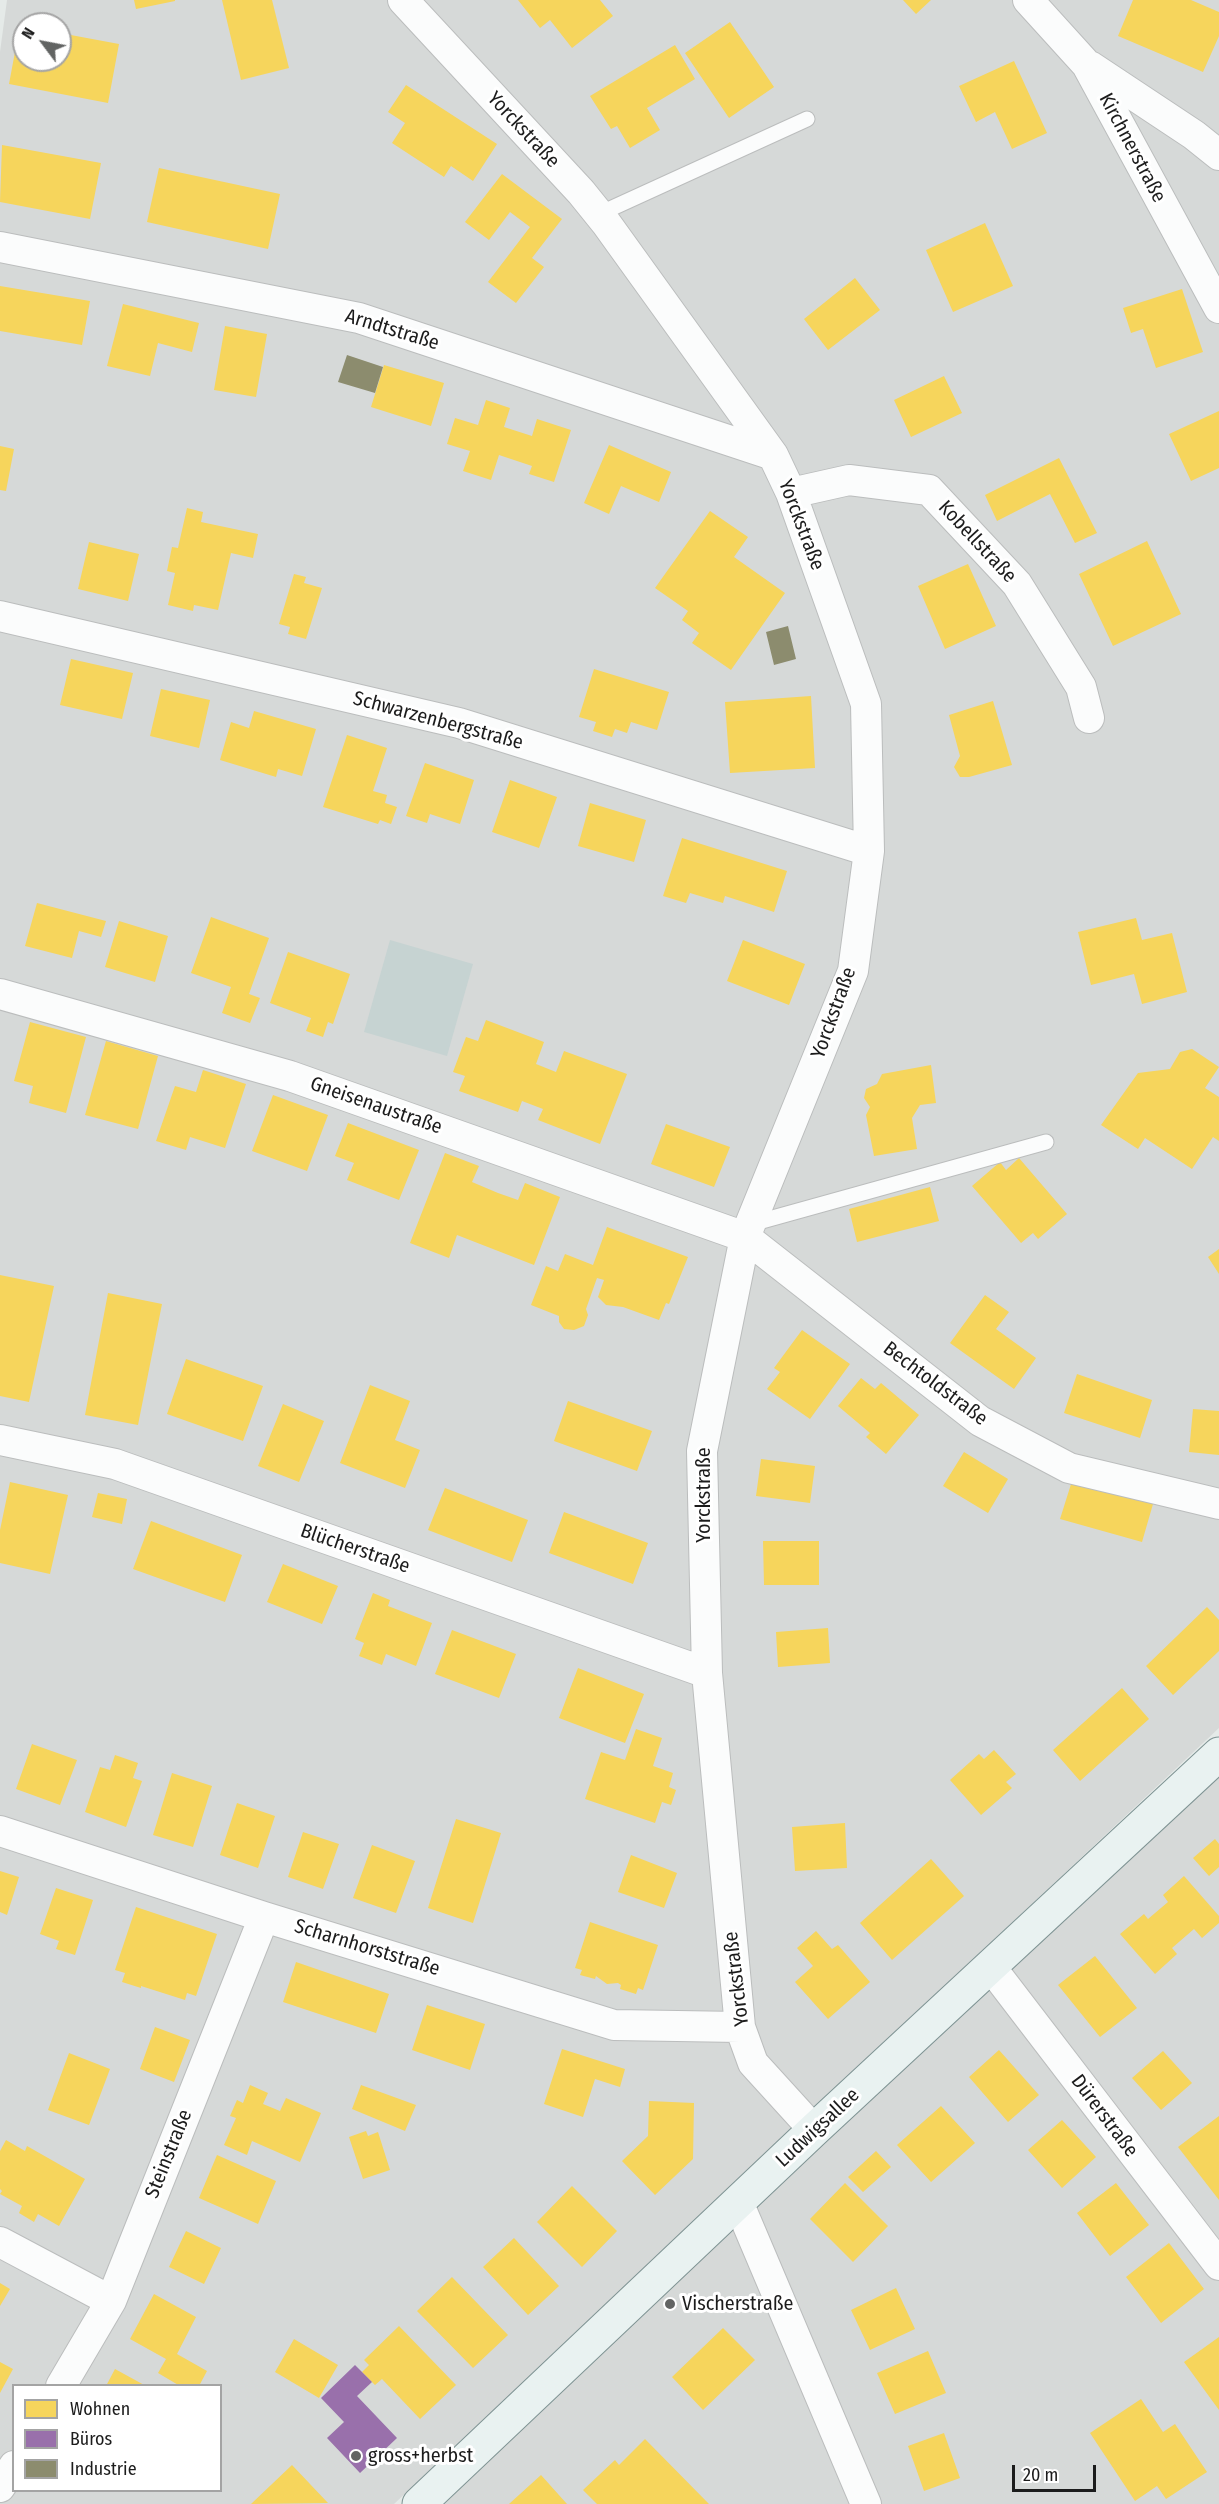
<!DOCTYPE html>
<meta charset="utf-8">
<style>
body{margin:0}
#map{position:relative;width:1219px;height:2504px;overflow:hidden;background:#e5eae8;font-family:"Fira Sans Condensed",sans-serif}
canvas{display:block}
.legend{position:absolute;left:12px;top:2384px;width:210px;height:108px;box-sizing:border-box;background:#fff;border:2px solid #a4a4a4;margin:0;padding:8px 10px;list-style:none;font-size:18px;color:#1c1c1c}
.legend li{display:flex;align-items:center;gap:12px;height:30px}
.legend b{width:30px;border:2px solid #a4a4a4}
.north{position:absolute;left:12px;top:12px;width:60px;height:60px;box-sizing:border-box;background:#fff;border:2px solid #a4a4a4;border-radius:50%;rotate:302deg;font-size:16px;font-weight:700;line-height:24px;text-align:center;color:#1c1c1c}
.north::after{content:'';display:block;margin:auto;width:21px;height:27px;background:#626463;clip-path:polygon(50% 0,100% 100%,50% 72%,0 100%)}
.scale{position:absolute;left:1012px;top:2465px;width:84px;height:27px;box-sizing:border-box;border:3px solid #1c1c1c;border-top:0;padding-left:8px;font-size:18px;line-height:21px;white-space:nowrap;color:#1c1c1c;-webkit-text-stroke:4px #fff;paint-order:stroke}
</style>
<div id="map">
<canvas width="1219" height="2504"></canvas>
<ul class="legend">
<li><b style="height:16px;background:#f6d55c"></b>Wohnen</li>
<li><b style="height:16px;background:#9970ab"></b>Büros</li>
<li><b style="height:16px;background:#8c8c6e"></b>Industrie</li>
</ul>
<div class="north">N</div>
<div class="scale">20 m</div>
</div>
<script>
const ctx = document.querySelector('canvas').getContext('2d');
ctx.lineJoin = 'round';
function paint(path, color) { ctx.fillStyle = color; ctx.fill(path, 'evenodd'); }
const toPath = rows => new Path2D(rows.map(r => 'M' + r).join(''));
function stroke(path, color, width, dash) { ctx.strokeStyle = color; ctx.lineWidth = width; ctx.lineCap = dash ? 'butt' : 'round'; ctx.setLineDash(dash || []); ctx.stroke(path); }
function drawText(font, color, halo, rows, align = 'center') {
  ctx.font = font + ' "Fira Sans Condensed",sans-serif'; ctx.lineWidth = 6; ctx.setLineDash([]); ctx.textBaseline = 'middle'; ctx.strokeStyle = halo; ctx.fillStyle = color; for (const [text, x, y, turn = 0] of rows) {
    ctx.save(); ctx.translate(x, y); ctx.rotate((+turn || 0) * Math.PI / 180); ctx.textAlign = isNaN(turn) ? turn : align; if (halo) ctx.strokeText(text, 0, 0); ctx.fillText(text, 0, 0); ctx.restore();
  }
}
paint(toPath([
 [7,0,1219,0,1219,1728,394,2504,0,2504,0,52],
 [24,24,60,24,60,60,24,60],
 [14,2386,220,2386,220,2490,14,2490],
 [1219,1773,1219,2504,438,2504,732,2230]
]), '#d6d9d8');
paint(toPath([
 [390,940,473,964,447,1056,364,1032]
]), '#c6d3d2');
paint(toPath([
 [134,0,175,0,175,1,136,9],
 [222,0,272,0,289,68,241,80],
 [518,0,600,0,613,16,572,48,550,20,540,28],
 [903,0,931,0,916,14],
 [1133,0,1191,0,1219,12,1219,36,1203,72,1118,36],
 [730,22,774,87,729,118,685,53],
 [20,25,24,26,24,60,60,60,60,33,119,44,108,103,9,84],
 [675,45,695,79,647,108,660,130,630,148,617,126,611,129,590,96],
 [1014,61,1047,133,1012,149,995,112,976,122,959,86],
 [406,85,497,144,473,181,451,166,444,177,392,143,405,123,388,112],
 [2,145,101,163,90,219,0,202],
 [159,168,280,194,268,249,147,222],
 [502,174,562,219,532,258,544,267,516,303,488,282,530,227,510,212,489,240,465,222],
 [985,223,1013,286,953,312,926,250],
 [855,278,880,310,828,350,804,319],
 [0,286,90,301,82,345,0,331],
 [1182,289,1203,352,1156,368,1143,329,1131,333,1123,308],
 [123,304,199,323,192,352,158,343,150,376,107,366],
 [225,326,267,334,256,397,214,390],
 [384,365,444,383,431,426,371,407],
 [944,376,962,413,911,437,894,400],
 [486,400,510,408,504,427,532,436,537,419,571,430,554,482,529,474,532,466,499,455,491,480,463,471,470,451,447,444,455,418,478,425],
 [1219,411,1219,468,1191,481,1169,434],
 [609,445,671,472,659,502,621,486,609,514,584,503],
 [0,446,14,449,6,491,0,490],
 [1059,458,1097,533,1075,543,1050,494,997,521,985,495],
 [187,508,203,512,201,522,258,534,253,558,231,553,218,610,194,605,193,611,168,605,175,573,167,571,172,547,178,548],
 [710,511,748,537,734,557,785,593,731,670,692,643,699,633,682,620,688,611,655,588],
 [1147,541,1181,614,1113,646,1079,574],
 [89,542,139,554,128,601,78,589],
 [968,564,996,626,945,649,918,586],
 [294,574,306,577,304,583,322,588,306,639,288,634,290,627,279,624],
 [71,659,133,673,122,719,60,705],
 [594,669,669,692,657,730,631,722,627,733,615,729,612,737,593,731,596,722,579,717],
 [161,689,210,700,199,748,150,736],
 [811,696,815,768,730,773,725,702],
 [993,701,1012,765,969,777,960,777,954,767,960,756,949,715],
 [254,711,316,729,302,776,278,769,276,777,220,760,231,722,249,728],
 [347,735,387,748,373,791,387,795,385,803,397,807,391,824,380,820,378,824,323,807],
 [425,763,474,780,460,824,430,814,427,823,406,816],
 [510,780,557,797,539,848,492,832],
 [590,803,646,820,634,862,578,846],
 [682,838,787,871,774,912,725,896,723,903,690,893,686,903,663,896],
 [37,903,106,921,101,937,79,931,72,958,25,946],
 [211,917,269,938,249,994,260,998,250,1023,222,1013,231,987,191,973],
 [1136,918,1142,940,1172,933,1187,992,1142,1004,1134,974,1091,985,1078,932],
 [119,921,168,936,155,982,105,967],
 [743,940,805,964,789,1005,727,981],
 [288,952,350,974,333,1024,328,1022,323,1037,306,1031,311,1018,270,1003],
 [486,1020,544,1042,536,1064,556,1072,564,1051,627,1074,600,1144,538,1120,543,1109,522,1101,518,1112,459,1091,465,1076,453,1072,466,1037,478,1041],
 [30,1022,86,1037,66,1113,29,1103,33,1086,14,1081],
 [106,1041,158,1056,138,1129,85,1115],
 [1192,1049,1219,1067,1205,1088,1219,1097,1219,1141,1213,1137,1192,1169,1145,1138,1138,1149,1101,1125,1138,1073,1170,1069,1180,1052],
 [931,1065,936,1103,920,1105,912,1118,917,1149,874,1156,866,1115,870,1107,864,1098,866,1089,877,1084,882,1074],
 [203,1070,246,1084,225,1148,190,1137,186,1150,156,1141,175,1086,196,1092],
 [273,1095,328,1115,307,1171,252,1151],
 [348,1123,419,1150,399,1200,347,1180,354,1163,335,1156],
 [666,1124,730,1147,714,1187,651,1164],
 [445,1153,479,1166,472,1182,498,1193,518,1200,525,1183,560,1197,534,1265,457,1235,449,1258,410,1243],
 [1019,1158,1067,1214,1038,1239,1033,1233,1021,1243,972,1186,1000,1162,1006,1170],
 [930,1187,939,1221,857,1242,849,1209],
 [607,1227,688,1257,669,1304,666,1303,659,1320,623,1307,606,1305,598,1297,604,1280,597,1278,586,1309,588,1315,584,1326,574,1330,564,1329,559,1322,559,1316,531,1305,546,1266,558,1271,565,1254,593,1265],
 [1219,1249,1219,1274,1208,1257],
 [0,1275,54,1286,29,1402,0,1396],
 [108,1293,162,1304,138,1425,85,1415],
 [985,1295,1009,1312,996,1329,1036,1358,1014,1389,950,1343],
 [802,1330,850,1364,810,1419,767,1389,780,1372,774,1368],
 [186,1359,263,1386,243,1441,167,1414],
 [1077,1374,1152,1400,1140,1438,1064,1413],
 [861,1378,875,1389,881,1383,919,1415,886,1454,866,1437,870,1433,838,1406],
 [370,1385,410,1401,395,1440,420,1450,405,1488,340,1463],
 [568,1401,652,1431,637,1471,554,1441],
 [283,1404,324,1421,299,1482,258,1466],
 [1193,1409,1219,1411,1219,1455,1189,1452],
 [964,1452,1008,1479,988,1513,943,1486],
 [761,1459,815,1466,810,1503,756,1496],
 [1072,1481,1153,1504,1142,1542,1060,1519],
 [10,1482,68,1495,50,1574,0,1563,0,1530],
 [445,1488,528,1520,512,1562,428,1530],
 [98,1493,127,1499,122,1524,92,1517],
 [564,1512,648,1543,633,1584,549,1553],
 [151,1521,242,1555,225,1602,133,1569],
 [763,1541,819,1541,819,1585,764,1585],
 [283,1564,338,1586,322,1624,267,1602],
 [373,1593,390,1600,388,1606,432,1623,416,1666,386,1654,382,1665,359,1656,364,1643,355,1639],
 [1207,1607,1219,1620,1219,1651,1173,1695,1146,1666],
 [828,1628,830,1663,778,1667,776,1632],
 [452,1630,516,1654,499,1698,435,1674],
 [578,1668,644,1694,625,1743,559,1718],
 [1122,1688,1149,1719,1080,1781,1053,1750],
 [636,1729,662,1738,653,1766,673,1773,669,1787,676,1790,671,1805,662,1802,655,1823,585,1799,601,1752,625,1760],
 [32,1744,77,1760,60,1805,16,1789],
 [994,1750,1016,1774,1006,1782,1012,1788,981,1815,950,1780,979,1754,984,1759],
 [115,1755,138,1763,133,1778,142,1781,126,1827,85,1812,100,1767,110,1770],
 [172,1773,212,1786,193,1847,153,1835],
 [237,1803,275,1816,258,1868,220,1855],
 [456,1819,501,1833,473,1923,428,1908],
 [845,1823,847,1868,795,1871,792,1827],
 [303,1832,339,1844,323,1889,288,1877],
 [1215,1839,1219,1844,1219,1867,1209,1876,1193,1858],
 [372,1845,415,1861,396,1913,353,1898],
 [631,1855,677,1873,664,1908,618,1892],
 [931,1859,964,1896,892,1960,860,1923],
 [0,1871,19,1877,7,1915,0,1912],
 [1184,1876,1219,1916,1219,1923,1202,1938,1194,1929,1172,1948,1177,1954,1155,1974,1120,1934,1144,1914,1148,1919,1168,1902,1163,1895],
 [56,1888,93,1900,75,1955,56,1949,59,1941,40,1934],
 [136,1907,217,1934,196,1996,187,1993,185,2000,141,1986,141,1988,122,1982,125,1973,115,1970],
 [590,1922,658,1945,643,1990,638,1988,636,1994,620,1989,621,1985,618,1983,607,1984,596,1976,595,1979,580,1975,582,1970,575,1968],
 [816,1931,832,1949,838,1945,870,1982,828,2019,795,1982,813,1966,797,1948],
 [1095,1956,1137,2008,1100,2037,1058,1985],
 [296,1962,389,1994,376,2033,283,2002],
 [427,2005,485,2024,470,2070,412,2050],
 [155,2027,190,2040,174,2082,140,2069],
 [562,2049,625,2069,620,2087,595,2079,583,2117,544,2104],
 [999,2050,1039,2095,1008,2122,969,2077],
 [1163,2051,1192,2083,1161,2110,1132,2078],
 [69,2053,110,2069,89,2125,48,2110],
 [250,2085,268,2093,263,2104,280,2111,286,2098,321,2113,300,2162,252,2141,247,2155,224,2145,236,2118,230,2116,237,2100,243,2103],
 [361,2085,416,2105,405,2131,352,2109],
 [649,2101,694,2103,693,2159,655,2195,622,2161,648,2136],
 [941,2106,975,2143,931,2182,897,2145],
 [1219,2116,1219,2200,1178,2147],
 [1062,2120,1096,2157,1062,2188,1028,2150],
 [366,2131,368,2136,378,2132,390,2170,363,2179,349,2137],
 [6,2140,25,2151,27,2146,85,2179,59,2226,38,2214,34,2222,19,2213,22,2206,0,2194,2,2191,0,2189,0,2151],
 [876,2151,891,2167,863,2192,848,2177],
 [217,2155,276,2181,258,2224,199,2198],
 [845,2183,888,2226,853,2262,810,2219],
 [1116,2183,1149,2225,1110,2256,1077,2213],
 [572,2186,617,2231,582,2267,537,2222],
 [186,2231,221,2248,204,2284,169,2267],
 [514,2238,559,2286,528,2315,483,2267],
 [1169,2243,1204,2289,1161,2323,1126,2277],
 [452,2277,508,2335,473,2368,417,2311],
 [0,2283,10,2289,0,2306],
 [896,2288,915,2329,870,2350,851,2310],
 [154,2294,196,2317,177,2354,207,2371,199,2386,180,2386,158,2373,166,2359,130,2339],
 [399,2326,456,2385,420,2419,382,2379,375,2385,362,2372,369,2365,364,2360],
 [723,2328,755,2360,703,2410,672,2377],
 [1219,2337,1219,2410,1184,2362],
 [294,2339,338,2365,319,2398,275,2372],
 [928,2351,946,2393,895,2414,877,2373],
 [0,2362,13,2369,0,2393],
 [115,2369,146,2386,106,2386],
 [1141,2399,1163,2432,1175,2424,1207,2472,1166,2499,1157,2486,1135,2501,1090,2433],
 [944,2433,960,2478,924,2491,908,2446],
 [645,2439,709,2504,597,2504,583,2490,615,2460,619,2465],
 [292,2465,328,2503,251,2504],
 [541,2475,567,2504,509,2504]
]), '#f6d55c');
paint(toPath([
 [355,2365,372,2382,357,2396,397,2438,360,2473,327,2438,344,2422,321,2398]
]), '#9970ab');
paint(toPath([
 [347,355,383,367,375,393,338,382],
 [788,626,796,659,774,665,766,632]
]), '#8c8c6e');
const lane = toPath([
 [599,214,807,119],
 [751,1224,1046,1142]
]);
const street = toPath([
 [403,0,581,192,606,223,773,455,791,493,866,704,869,851,853,971,745,1237,702,1451,707,1673,740,2027,753,2063,814,2130],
 [1028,0,1087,65,1219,308],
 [1090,66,1194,135,1219,155],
 [0,247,359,318,773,455],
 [791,493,849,480,929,490,1017,584,1081,687,1089,718],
 [0,616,459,723,869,851],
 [0,994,290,1076,745,1237,980,1421,1069,1468,1219,1504],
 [0,1440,115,1464,707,1673],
 [0,1831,264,1917,614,2025,740,2027],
 [990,1966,1219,2265],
 [738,2202,866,2504],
 [0,2242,111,2301],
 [61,2386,111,2301,264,1917],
 [0,2487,14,2466]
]);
const secondary = toPath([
 [419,2504,814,2130,1219,1754]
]);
stroke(lane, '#bbbdbd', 17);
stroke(street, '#bbbdbd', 32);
stroke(secondary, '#7e9393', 35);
stroke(lane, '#fbfcfc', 15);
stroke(street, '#fbfcfc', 30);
stroke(secondary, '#e9f2f1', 33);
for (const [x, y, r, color] of [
 [670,2304,6,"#626463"],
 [356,2456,6,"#626463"]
]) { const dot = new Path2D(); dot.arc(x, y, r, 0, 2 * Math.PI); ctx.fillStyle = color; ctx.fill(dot); stroke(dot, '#fff', 2); }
drawText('20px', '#1c1c1c', '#fff', [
 ["Yorckstraße",523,130,47],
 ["Kirchnerstraße",1132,148,62],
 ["Arndtstraße",392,330,17],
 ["Yorckstraße",801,525,69],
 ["Kobellstraße",977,542,47],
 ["Schwarzenbergstraße",438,721,15],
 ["Yorckstraße",834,1013,-70],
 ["Gneisenaustraße",376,1106,19],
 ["Bechtoldstraße",935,1384,37],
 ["Yorckstraße",704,1495,-90],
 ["Blücherstraße",355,1549,19],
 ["Scharnhorststraße",367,1948,17],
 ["Yorckstraße",737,1979,-97],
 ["Dürerstraße",1104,2116,53],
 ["Ludwigsallee",818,2128,-43],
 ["Steinstraße",169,2154,-68]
]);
drawText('20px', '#1c1c1c', '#fff', [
 ["Vischerstraße",682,2304],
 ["gross+herbst",368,2456]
], 'left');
</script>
